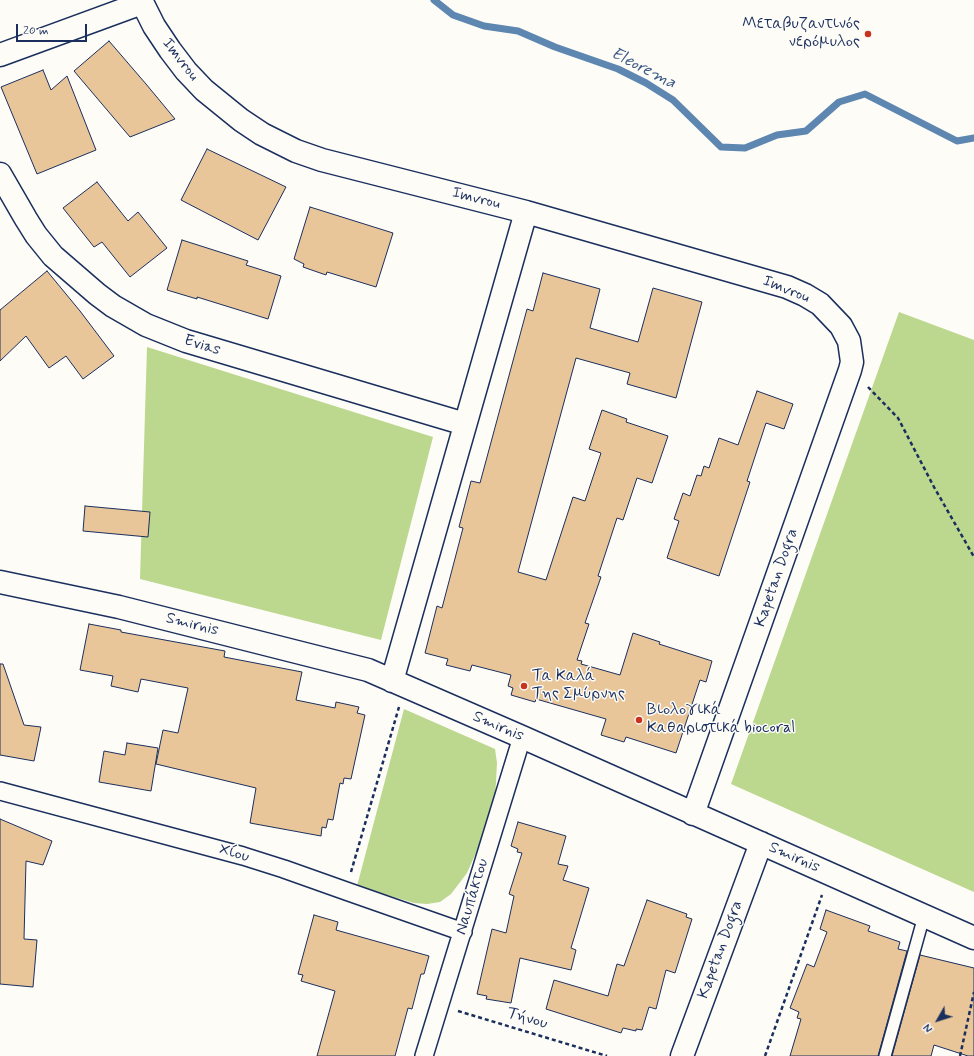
<!DOCTYPE html>
<meta charset="utf-8">
<style>
body{margin:0}
#map{position:relative;width:974px;height:1056px;overflow:hidden;background:#fdfcf7;font-family:Mynerve,sans-serif}
canvas{display:block}
.north{position:absolute;left:918px;top:1000px;width:40px;height:40px;-webkit-text-stroke:3px #fdfcf7;paint-order:stroke;rotate:231deg;font-size:11px;font-weight:700;line-height:16px;text-align:center;color:#1b2f5e}
.north::after{content:'';display:block;margin:auto;width:14px;height:18px;background:#1b2f5e;clip-path:polygon(50% 0,100% 100%,50% 72%,0 100%)}
.scale{position:absolute;left:16px;top:24px;width:71px;height:18px;box-sizing:border-box;border:2px solid #1b2f5e;border-top:0;padding-left:5px;font-size:12px;line-height:14px;white-space:nowrap;color:#1b2f5e;-webkit-text-stroke:3px #fdfcf7;paint-order:stroke}
</style>
<div id="map">
<canvas width="974" height="1056"></canvas>
<div class="north">N</div>
<div class="scale">20 m</div>
</div>
<script>
const ctx = document.querySelector('canvas').getContext('2d');
ctx.lineJoin = 'round';
function paint(path, color) { ctx.fillStyle = color; ctx.fill(path, 'evenodd'); }
const toPath = rows => new Path2D(rows.map(r => 'M' + r).join(''));
function stroke(path, color, width, dash) { ctx.strokeStyle = color; ctx.lineWidth = width; ctx.lineCap = dash ? 'butt' : 'round'; ctx.setLineDash(dash || []); ctx.stroke(path); }
function drawText(font, color, halo, rows, align = 'center') {
  ctx.font = font + ' Mynerve,sans-serif'; ctx.lineWidth = 3; ctx.setLineDash([]); ctx.textBaseline = 'middle'; ctx.strokeStyle = halo; ctx.fillStyle = color; for (const [text, x, y, turn = 0] of rows) {
    ctx.save(); ctx.translate(x, y); ctx.rotate((+turn || 0) * Math.PI / 180); ctx.textAlign = isNaN(turn) ? turn : align; if (halo) ctx.strokeText(text, 0, 0); ctx.fillText(text, 0, 0); ctx.restore();
  }
}
paint(toPath([
 [899,312,974,340,974,892,731,784],
 [147,347,433,437,381,640,140,579],
 [404,709,495,749,497,763,495,800,483,837,467,873,451,894,440,902,427,904,414,903,357,886]
]), '#bcd78e');
stroke(toPath([
 [434,0,453,15,484,26,518,31,555,47,618,69,646,83,673,100,721,147,745,148,777,135,806,131,839,102,865,94,957,141,974,138]
]), '#5d86b0', 7);
const building = toPath([
 [109,41,146,84,175,119,130,137,74,71,109,41],
 [43,70,51,90,67,76,96,150,37,174,1,87,43,70],
 [207,149,286,187,258,240,181,200,207,149],
 [97,182,128,221,138,212,167,248,130,277,102,242,94,247,63,208,97,182],
 [310,207,393,233,376,287,327,272,326,275,303,267,304,264,294,259,310,207],
 [182,240,248,261,246,265,281,276,268,319,197,297,197,299,167,290,182,240],
 [47,271,80,311,114,356,83,379,66,356,49,368,26,336,0,361,0,310,47,271],
 [543,273,600,289,590,328,638,342,653,288,702,302,676,398,627,384,630,373,576,358,518,572,546,580,573,497,585,501,601,453,589,449,602,410,627,419,626,422,668,436,652,483,637,478,623,520,617,518,598,576,601,577,585,623,589,624,577,660,582,661,581,664,620,675,633,633,660,642,659,644,712,661,706,682,700,680,676,753,626,737,624,742,601,735,606,719,536,699,535,702,511,695,513,688,508,686,511,675,472,665,470,671,446,665,448,659,425,653,437,606,442,608,463,528,459,527,471,481,480,483,527,309,533,311,543,273],
 [757,391,793,404,784,429,766,423,747,481,750,482,719,576,667,558,679,521,674,519,683,493,690,496,697,475,701,476,704,466,709,468,719,438,738,445,757,391],
 [85,506,150,512,148,537,83,531,85,506],
 [89,624,121,630,121,632,225,651,224,657,302,672,296,700,335,708,336,702,359,707,357,713,365,715,351,779,344,778,343,784,340,783,333,820,328,819,326,828,322,827,321,836,250,823,256,788,156,764,163,730,178,733,188,688,141,679,138,692,111,686,113,676,80,670,89,624],
 [0,664,3,664,24,725,41,727,34,761,0,755,0,664],
 [127,743,158,748,151,791,99,782,104,751,125,755,127,743],
 [0,819,52,841,43,865,26,861,24,939,37,940,33,987,0,984,0,819],
 [518,822,566,836,558,864,568,866,563,880,589,888,571,948,576,950,571,970,520,958,511,1003,486,999,487,996,477,994,492,929,506,933,514,896,509,894,522,853,517,852,518,849,511,846,518,822],
 [647,900,687,914,686,917,692,919,675,973,666,970,656,1009,649,1007,642,1030,636,1029,636,1031,623,1028,621,1033,546,1009,554,980,608,996,617,964,624,966,647,900],
 [826,910,870,926,868,931,900,942,898,949,907,951,878,1056,790,1056,801,1019,797,1018,799,1012,790,1008,807,964,814,967,827,932,820,929,826,910],
 [314,915,338,922,336,930,429,956,424,974,421,974,412,1009,408,1008,395,1056,317,1056,335,991,301,981,303,975,298,974,314,915],
 [920,955,974,968,974,1056,968,1056,934,1045,931,1056,892,1056,920,955]
]);
paint(building, '#e8c699');
stroke(building, '#1b2f5e', 1);
const service = toPath([
 [885,1056,924,916]
]);
const pedestrian = toPath([
 [0,791,243,856,284,869,346,891,463,932],
 [424,1056,522,737]
]);
const minor = toPath([
 [141,0,154,26,170,50,186,71,204,90,241,120,262,134,296,151,322,160,526,212,787,287,805,295,820,304,841,326,849,341,852,362,850,370,693,814],
 [0,55,142,3],
 [0,174,26,219,36,235,53,256,97,294,113,306,146,325,186,341,465,424],
 [0,582,119,607,368,670,522,737,974,938],
 [392,681,526,212],
 [682,1056,761,843]
]);
stroke(service, '#1b2f5e', 14);
stroke(pedestrian, '#1b2f5e', 20);
stroke(minor, '#1b2f5e', 25);
stroke(toPath([
 [868,387,898,418,934,487,974,557],
 [351,872,399,707],
 [458,1011,607,1056],
 [765,1056,822,895],
 [960,1056,974,992]
]), '#1b2f5e', 2.5, [4, 3]);
stroke(service, '#fdfcf7', 11);
stroke(pedestrian, '#fdfcf7', 17);
stroke(minor, '#fdfcf7', 22);
for (const [x, y, r, color] of [
 [868,34,4,"#c8321e"],
 [524,686,4,"#c8321e"],
 [639,720,4,"#c8321e"]
]) { const dot = new Path2D(); dot.arc(x, y, r, 0, 2 * Math.PI); ctx.fillStyle = color; ctx.fill(dot); stroke(dot, '#fdfcf7', 1.5); }
drawText('16px', '#1b2f5e', '#fdfcf7', [
 ["Μεταβυζαντινός",860,25,"right"],
 ["νερόμυλος",860,43,"right"],
 ["Τα Καλά",532,677],
 ["Της Σμύρνης",532,695],
 ["Βιολογικά",647,711],
 ["Καθαριστικά biocoral",647,729]
], 'left');
drawText('16px', '#1b2f5e', '#fdfcf7', [
 ["Imvrou",180,60,52],
 ["Imvrou",476,199,14],
 ["Imvrou",786,290,22],
 ["Evias",202,346,17],
 ["Kapetan Dogra",777,578,-71],
 ["Smirnis",192,625,14],
 ["Smirnis",498,727,23],
 ["Χίου",234,854,16],
 ["Smirnis",794,858,24],
 ["Ναυπάκτου",473,897,-73],
 ["Kapetan Dogra",721,950,-70],
 ["Τήνου",527,1019,17]
]);
drawText('italic 17px', '#3c5a87', '#fdfcf7', [
 ["Eleorema",643,69,27]
]);
</script>
